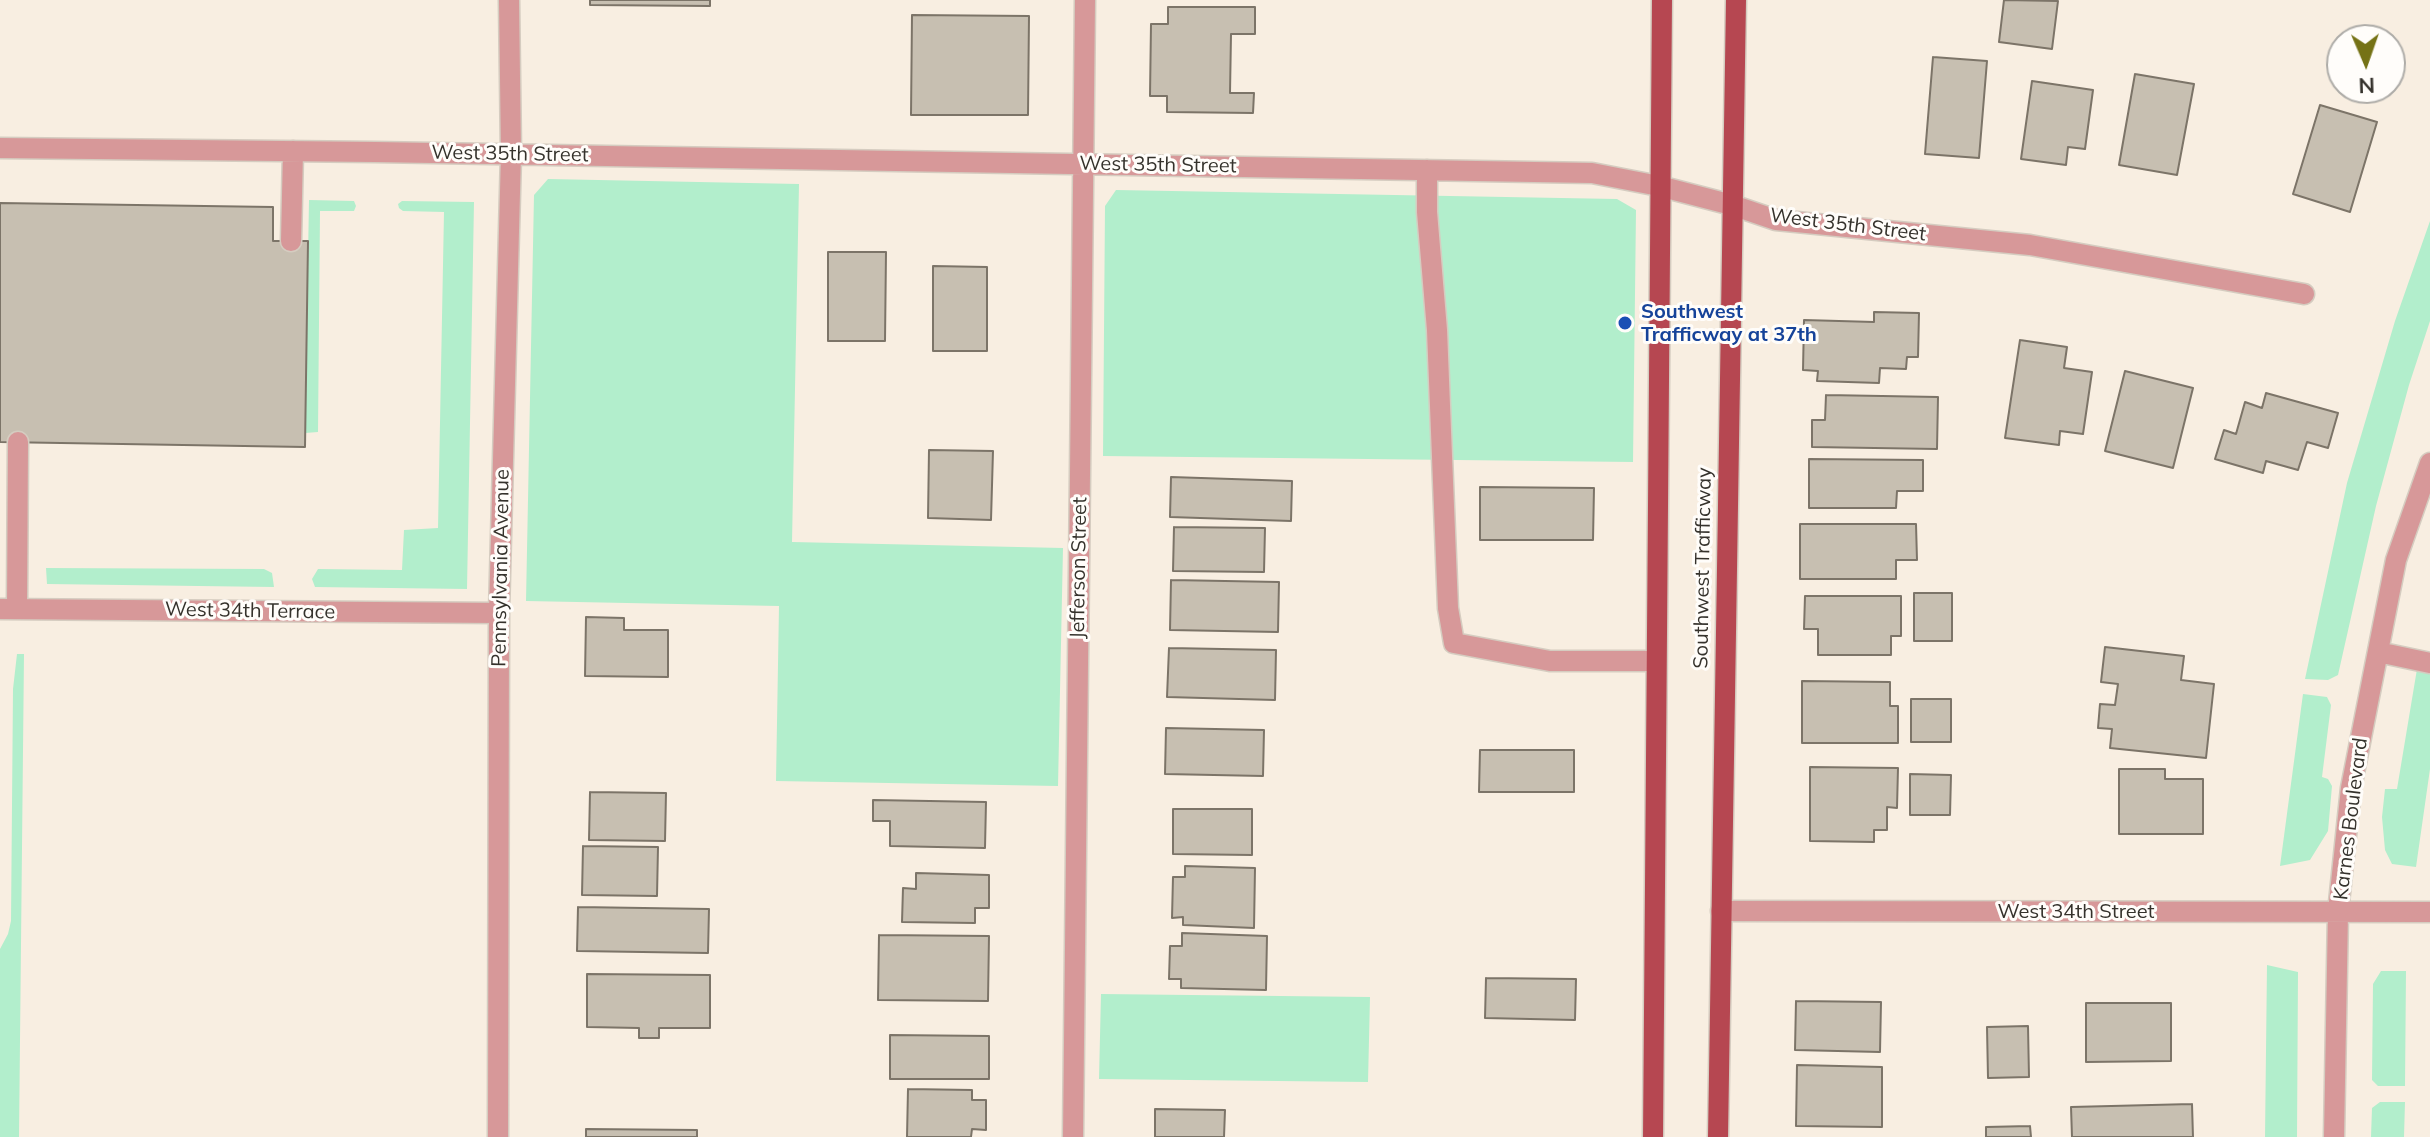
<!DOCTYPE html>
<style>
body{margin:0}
#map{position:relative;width:2430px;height:1137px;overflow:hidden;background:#f8eee1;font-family:Mulish,sans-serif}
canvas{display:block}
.north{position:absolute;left:2326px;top:24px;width:80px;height:80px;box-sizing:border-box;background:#fffdfa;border:2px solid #aeaca8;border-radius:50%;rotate:178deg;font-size:22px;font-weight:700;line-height:32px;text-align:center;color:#35322c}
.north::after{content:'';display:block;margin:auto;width:28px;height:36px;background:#757215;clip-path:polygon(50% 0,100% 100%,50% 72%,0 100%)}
</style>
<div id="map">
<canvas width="2430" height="1137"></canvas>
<div class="north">N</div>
</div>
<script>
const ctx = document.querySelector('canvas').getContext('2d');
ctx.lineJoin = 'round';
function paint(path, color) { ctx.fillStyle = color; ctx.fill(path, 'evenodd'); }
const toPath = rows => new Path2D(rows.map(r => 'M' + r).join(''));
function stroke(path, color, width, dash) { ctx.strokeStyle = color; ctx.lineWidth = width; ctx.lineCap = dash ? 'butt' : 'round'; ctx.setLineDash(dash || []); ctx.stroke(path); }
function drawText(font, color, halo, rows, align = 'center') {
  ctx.font = font + ' Mulish,sans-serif'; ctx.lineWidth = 6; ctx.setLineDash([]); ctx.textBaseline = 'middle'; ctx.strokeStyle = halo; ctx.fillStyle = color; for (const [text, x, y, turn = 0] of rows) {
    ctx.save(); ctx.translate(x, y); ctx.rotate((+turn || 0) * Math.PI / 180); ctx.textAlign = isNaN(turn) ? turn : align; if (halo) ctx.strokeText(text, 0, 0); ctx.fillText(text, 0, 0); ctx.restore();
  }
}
paint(toPath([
 [548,179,799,184,792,542,1063,548,1058,786,776,781,779,606,526,601,534,195],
 [1116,190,1617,199,1636,210,1633,462,1103,456,1105,206],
 [309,200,354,201,356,206,354,211,320,211,318,432,305,433],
 [402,201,474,202,467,589,315,587,312,579,318,569,402,570,404,530,438,528,444,212,403,211,399,208,398,204],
 [2430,221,2430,321,2409,385,2376,506,2338,675,2328,680,2305,679,2347,483,2395,321],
 [46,568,264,569,272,573,274,587,47,584],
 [17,654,24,654,19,1137,0,1137,0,949,8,934,11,921,13,689],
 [2417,669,2430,671,2430,769,2416,867,2392,864,2385,850,2382,817,2385,789,2397,789],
 [2303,694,2327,697,2331,705,2322,777,2328,779,2332,786,2328,831,2310,860,2280,866],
 [2267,965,2298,972,2297,1137,2265,1137],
 [2381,971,2406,971,2405,1086,2378,1086,2372,1080,2373,984],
 [1101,994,1370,997,1368,1082,1099,1079],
 [2380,1102,2405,1102,2404,1137,2371,1137,2372,1108]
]), '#b2eecc');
const building = toPath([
 [590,0,710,0,710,6,590,5,590,0],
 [2004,0,2058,1,2052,49,1999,42,2004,0],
 [1168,7,1255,7,1255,34,1231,34,1230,93,1254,93,1253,113,1167,112,1167,96,1150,96,1151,24,1168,24,1168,7],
 [912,15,1029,16,1028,115,911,115,912,15],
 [1933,57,1987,61,1979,158,1925,154,1933,57],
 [2135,74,2194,84,2177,175,2119,165,2135,74],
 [2032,81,2093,90,2085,149,2068,147,2066,165,2021,159,2032,81],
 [2320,105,2377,122,2350,212,2293,194,2320,105],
 [0,203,273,207,273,241,308,241,305,447,0,442,0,203],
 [828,252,886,252,885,341,828,341,828,252],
 [933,266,987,267,987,351,933,351,933,266],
 [1874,312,1919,313,1918,357,1907,357,1906,369,1880,368,1879,383,1817,381,1818,371,1803,370,1804,320,1874,322,1874,312],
 [2020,340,2067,347,2064,368,2092,372,2083,434,2060,431,2059,445,2005,438,2020,340],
 [2125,371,2193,388,2173,468,2105,451,2125,371],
 [2266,393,2338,413,2328,448,2307,442,2298,470,2266,461,2263,473,2215,459,2224,430,2236,434,2245,402,2262,408,2266,393],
 [1826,395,1938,397,1937,449,1812,447,1812,420,1825,420,1826,395],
 [929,450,993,451,991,520,928,518,929,450],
 [1809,459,1923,460,1923,491,1897,491,1896,508,1809,508,1809,459],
 [1171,477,1292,481,1291,521,1170,517,1171,477],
 [1480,487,1594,488,1593,540,1480,540,1480,487],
 [1800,524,1916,524,1917,560,1896,560,1896,579,1800,579,1800,524],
 [1174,527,1265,528,1264,572,1173,571,1174,527],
 [1171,580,1279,582,1278,632,1170,630,1171,580],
 [1914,593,1952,593,1952,641,1914,641,1914,593],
 [1805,596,1901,596,1901,636,1891,636,1891,655,1818,655,1818,629,1804,629,1805,596],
 [586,617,624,618,624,630,668,630,668,677,585,676,586,617],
 [2105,647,2184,656,2181,680,2214,684,2206,758,2110,748,2112,729,2098,728,2100,704,2115,705,2118,684,2101,682,2105,647],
 [1169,648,1276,650,1275,700,1167,697,1169,648],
 [1802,681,1890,682,1890,706,1898,706,1898,743,1802,743,1802,681],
 [1911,699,1951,699,1951,742,1911,742,1911,699],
 [1166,728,1264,730,1263,776,1165,774,1166,728],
 [1480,750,1574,750,1574,792,1479,792,1480,750],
 [1810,767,1898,768,1897,808,1887,807,1887,830,1874,830,1874,842,1810,841,1810,767],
 [2119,769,2165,769,2165,779,2203,779,2203,834,2119,834,2119,769],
 [1910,774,1951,775,1950,815,1910,815,1910,774],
 [590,792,666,793,665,841,589,840,590,792],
 [873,800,986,802,985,848,890,846,890,821,873,821,873,800],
 [1173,809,1252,809,1252,855,1173,854,1173,809],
 [583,846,658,847,657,896,582,895,583,846],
 [1185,866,1255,868,1254,928,1183,925,1183,917,1172,918,1173,877,1185,877,1185,866],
 [916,873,989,875,989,908,975,908,975,923,902,922,903,888,916,889,916,873],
 [578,907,709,909,708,953,577,951,578,907],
 [1182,933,1267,936,1266,990,1181,988,1181,979,1169,979,1170,946,1182,946,1182,933],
 [879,935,989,936,988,1001,878,1000,879,935],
 [587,974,710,975,710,1028,659,1028,659,1038,639,1038,639,1028,587,1027,587,974],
 [1486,978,1576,979,1575,1020,1485,1018,1486,978],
 [1796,1001,1881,1002,1880,1052,1795,1050,1796,1001],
 [2086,1003,2171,1003,2171,1061,2086,1062,2086,1003],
 [2028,1026,2029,1077,1988,1078,1987,1027,2028,1026],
 [890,1035,989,1036,989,1079,890,1079,890,1035],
 [1797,1065,1882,1067,1882,1127,1796,1126,1797,1065],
 [908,1089,972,1090,972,1100,986,1100,986,1130,972,1129,971,1137,907,1137,908,1089],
 [2192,1104,2193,1137,2072,1137,2071,1107,2192,1104],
 [1155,1109,1225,1110,1224,1137,1155,1137,1155,1109],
 [2030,1126,2031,1137,1986,1137,1986,1127,2030,1126],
 [586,1129,697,1130,697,1137,586,1137,586,1129]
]);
paint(building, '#c7bfb1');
stroke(building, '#7c7468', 2);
const minor = toPath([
 [0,148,375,152,1592,173,1659,186,1732,205,1776,220,2030,245,2304,294],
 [1427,170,1427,212,1437,330,1448,608,1454,643,1550,661,1656,661],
 [291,241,293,151],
 [17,608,18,442],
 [0,609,499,613],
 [2378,652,2430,663],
 [1721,911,2430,912],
 [498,1137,499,613,511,154,509,0],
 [1073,1137,1085,0],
 [2334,1137,2338,912,2351,788,2396,560,2430,463]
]);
const major = toPath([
 [1653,1137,1662,0],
 [1718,1137,1736,0]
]);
stroke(minor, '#d5ccc0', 23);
stroke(major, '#d5ccc0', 23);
stroke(minor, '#d79899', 20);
stroke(major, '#b64751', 20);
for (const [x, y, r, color] of [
 [1625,323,8,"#1a4fb4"]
]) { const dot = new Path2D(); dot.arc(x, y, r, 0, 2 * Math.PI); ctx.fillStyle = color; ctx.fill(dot); stroke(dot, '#fffdfa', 3); }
drawText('20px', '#35322c', '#fffdfa', [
 ["West 35th Street",510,154,1],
 ["West 35th Street",1158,165,1],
 ["West 35th Street",1848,225,7],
 ["Pennsylvania Avenue",501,568,-89],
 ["Jefferson Street",1079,568,-89],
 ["Southwest Trafficway",1703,568,-89],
 ["West 34th Terrace",250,611,1],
 ["Karnes Boulevard",2351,819,-83],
 ["West 34th Street",2076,912]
]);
drawText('bold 20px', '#164399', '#fffdfa', [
 ["Southwest",1641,312],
 ["Trafficway at 37th",1641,335]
], 'left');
</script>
